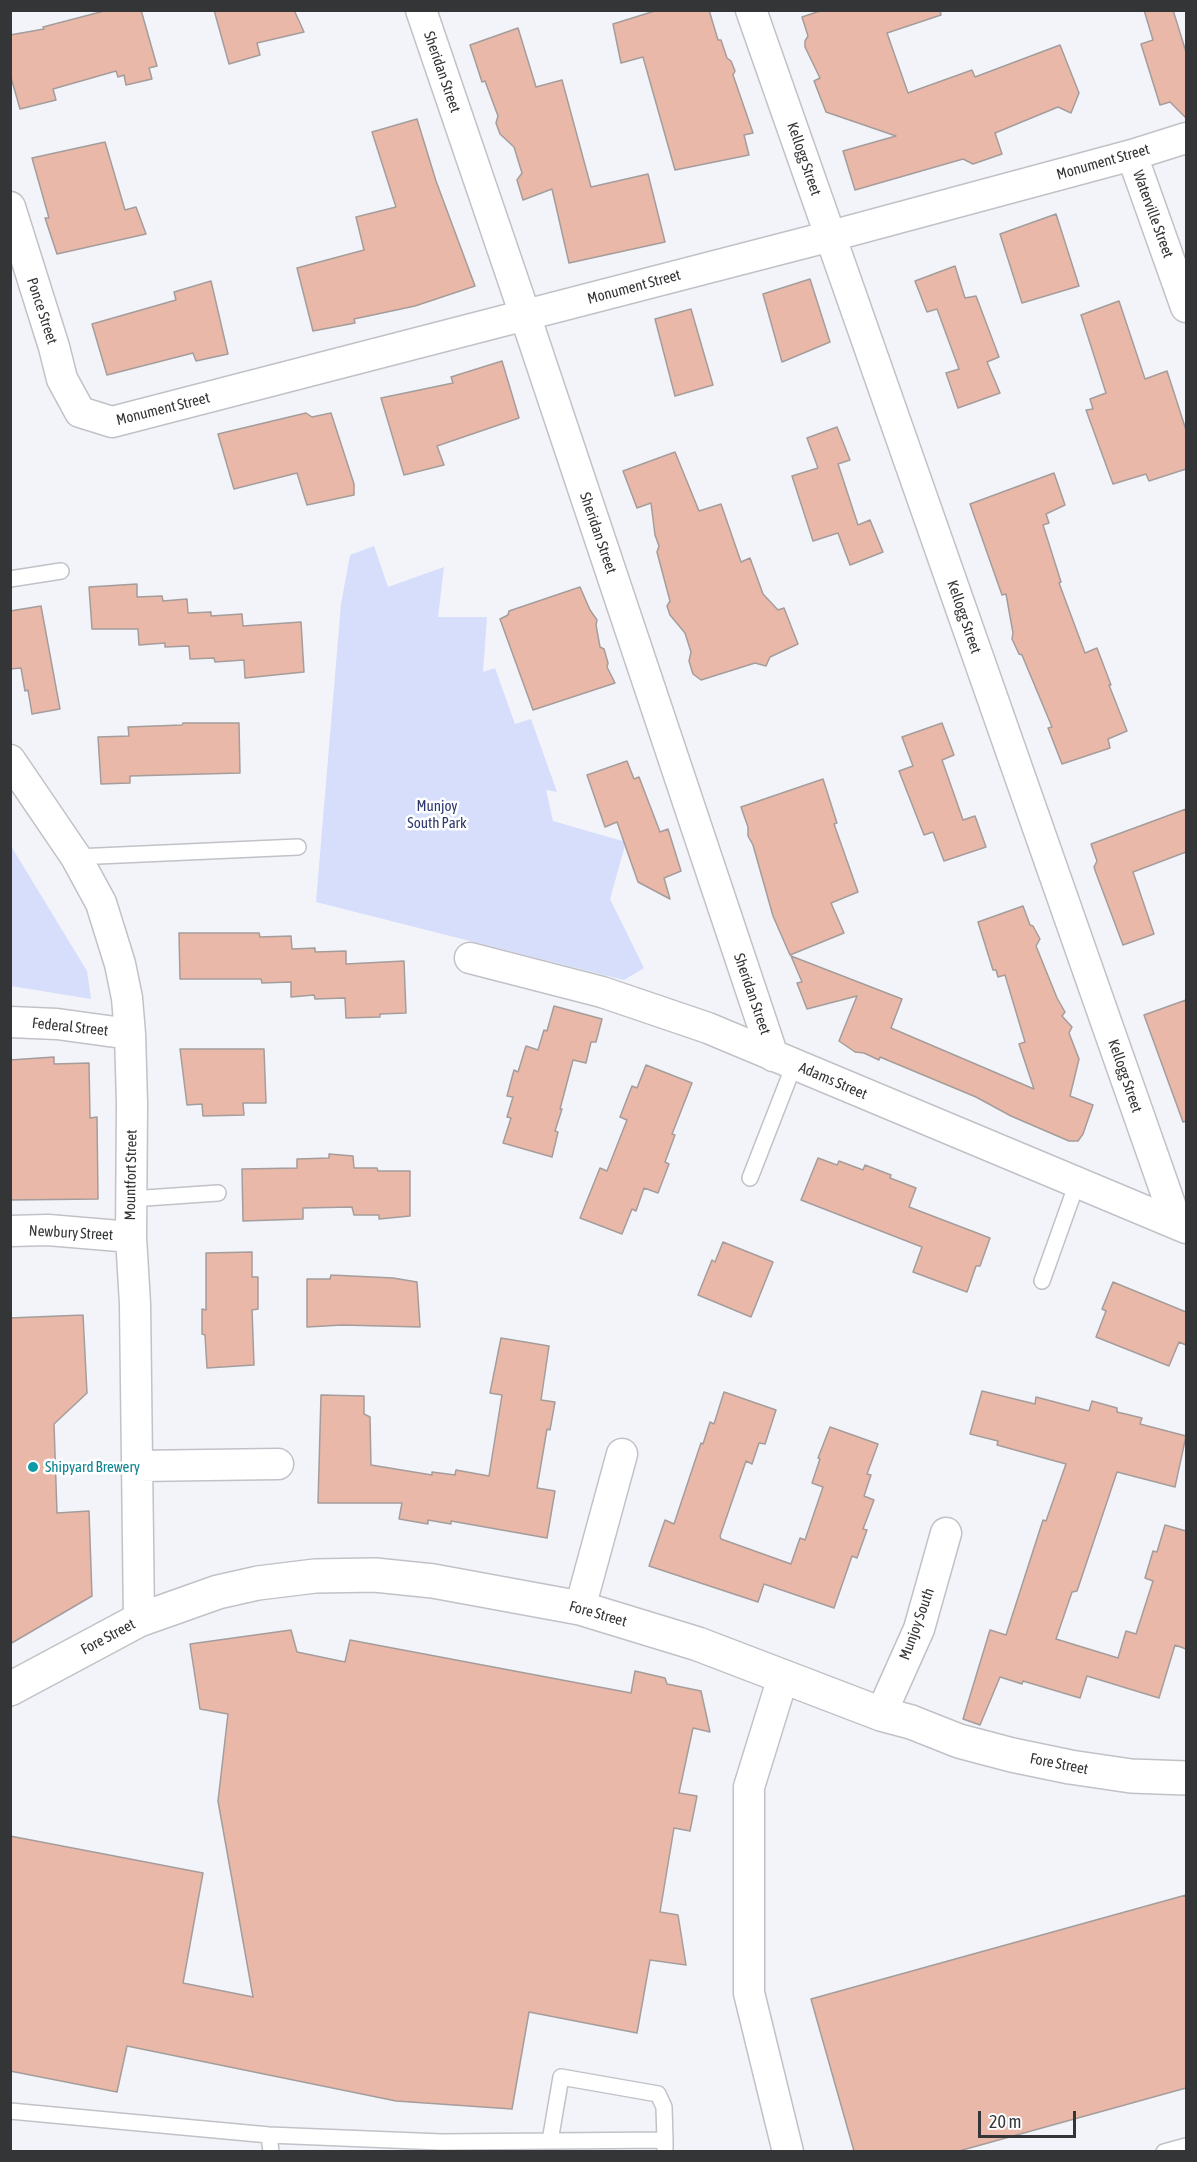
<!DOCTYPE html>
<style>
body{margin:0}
#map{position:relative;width:1197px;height:2162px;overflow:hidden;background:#f2f4fa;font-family:"Asap Condensed",sans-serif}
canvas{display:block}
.frame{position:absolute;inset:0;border:12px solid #343537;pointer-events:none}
.scale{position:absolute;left:978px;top:2111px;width:98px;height:27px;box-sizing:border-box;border:3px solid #343537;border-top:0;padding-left:8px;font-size:18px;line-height:21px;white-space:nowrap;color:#343537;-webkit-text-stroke:4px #fff;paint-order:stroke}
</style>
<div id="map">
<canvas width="1197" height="2162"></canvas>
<div class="frame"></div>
<div class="scale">20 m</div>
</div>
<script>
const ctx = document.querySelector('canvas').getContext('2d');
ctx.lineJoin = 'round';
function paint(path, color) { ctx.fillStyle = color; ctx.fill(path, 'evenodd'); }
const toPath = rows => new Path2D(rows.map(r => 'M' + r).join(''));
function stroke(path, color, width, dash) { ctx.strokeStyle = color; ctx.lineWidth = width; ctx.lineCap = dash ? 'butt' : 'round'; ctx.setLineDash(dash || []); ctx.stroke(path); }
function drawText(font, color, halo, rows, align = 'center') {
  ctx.font = font + ' "Asap Condensed",sans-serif'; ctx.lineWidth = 5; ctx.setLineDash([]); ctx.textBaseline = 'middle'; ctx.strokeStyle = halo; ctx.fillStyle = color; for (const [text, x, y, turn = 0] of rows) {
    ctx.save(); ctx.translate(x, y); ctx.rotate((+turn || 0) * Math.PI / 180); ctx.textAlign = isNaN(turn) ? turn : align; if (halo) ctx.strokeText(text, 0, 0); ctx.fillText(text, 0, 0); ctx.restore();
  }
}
paint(toPath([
 [374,546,388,587,444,567,438,617,487,617,483,672,495,668,515,724,531,719,557,792,546,790,553,821,626,842,610,899,644,968,624,980,316,902,341,604,350,555],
 [11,846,87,971,91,999,11,986]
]), '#d6defb');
const building = toPath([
 [108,10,141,10,157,66,149,68,152,79,126,85,124,75,118,77,116,71,53,89,56,100,20,109,10,74,10,35,44,29,43,27,108,10],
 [214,10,294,10,304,32,257,43,260,55,229,64,214,10],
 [658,10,709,10,718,40,721,40,727,58,731,61,735,71,733,75,753,133,744,135,749,155,675,170,643,57,621,63,613,24,658,10],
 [823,10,940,10,941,15,887,33,908,93,972,70,975,77,1060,45,1079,93,1071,113,1058,107,995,133,1002,154,973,164,963,159,855,190,843,151,896,136,826,112,814,81,820,78,805,47,805,41,808,36,802,17,823,10],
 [1144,10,1173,10,1186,52,1186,118,1170,102,1160,105,1141,44,1153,40,1144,10],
 [518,28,536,87,562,80,591,187,648,174,665,242,569,263,552,189,523,200,517,180,522,173,514,147,500,134,496,123,498,116,485,81,482,82,470,45,518,28],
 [417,119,436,181,475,286,415,306,354,319,355,323,313,331,297,268,364,250,356,217,396,207,372,132,417,119],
 [105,142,125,210,136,207,146,234,57,254,45,218,49,218,32,158,105,142],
 [1056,214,1079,286,1022,303,1000,234,1056,214],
 [955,266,965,298,976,296,999,357,987,362,1000,393,958,408,946,373,959,369,937,309,927,312,915,281,955,266],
 [810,279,830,342,782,362,763,294,810,279],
 [211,281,228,354,196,361,193,353,107,375,92,324,176,300,174,292,211,281],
 [1119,301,1145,379,1167,371,1186,430,1186,469,1149,481,1146,474,1113,484,1086,410,1093,409,1090,399,1106,393,1081,315,1119,301],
 [691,309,713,385,675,396,655,319,691,309],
 [502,361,519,418,437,446,444,465,404,475,381,398,453,383,451,377,502,361],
 [306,413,312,417,331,413,354,484,354,495,307,505,297,473,234,489,218,434,306,413],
 [837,427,850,460,838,464,858,525,870,520,883,552,850,565,838,533,813,541,792,476,818,468,807,438,837,427],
 [675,452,699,511,721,504,741,562,750,558,763,594,778,610,784,608,798,644,770,657,766,666,755,663,701,680,693,674,689,661,691,652,685,633,670,615,667,606,670,601,657,552,659,546,655,535,651,503,637,508,623,471,675,452],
 [1054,473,1065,505,1046,514,1049,523,1043,525,1061,582,1059,583,1085,653,1097,648,1111,685,1109,685,1127,731,1108,739,1110,748,1062,764,1048,728,1052,727,1022,655,1019,654,1012,639,1013,633,1006,594,1002,595,970,504,1054,473],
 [137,584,137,597,162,596,163,601,187,599,188,613,211,612,211,616,242,614,243,626,301,622,304,672,245,678,244,660,215,662,214,658,190,659,189,646,165,647,165,643,139,645,138,629,92,629,89,587,137,584],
 [580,587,590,610,597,620,596,625,600,647,604,649,608,663,607,667,615,683,533,710,500,619,508,615,509,611,580,587],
 [41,606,60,709,32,714,28,690,25,691,21,668,10,669,10,611,41,606],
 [183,723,239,723,240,773,130,776,130,783,101,784,98,737,129,736,128,727,182,725,183,723],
 [942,723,954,755,942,760,963,820,975,816,986,847,944,861,933,832,924,835,899,771,913,766,902,737,942,723],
 [627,761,634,779,639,777,660,832,668,829,681,871,664,878,670,899,638,882,617,822,605,827,587,775,627,761],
 [823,779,837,823,834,824,858,892,831,903,844,933,790,955,773,916,753,845,748,836,748,827,741,807,823,779],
 [1186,809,1186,852,1133,872,1154,934,1123,945,1096,873,1094,867,1097,861,1091,844,1186,809],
 [1023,906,1030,925,1033,926,1040,939,1036,946,1057,998,1065,1012,1062,1016,1072,1027,1069,1033,1079,1059,1070,1096,1093,1105,1083,1134,1078,1141,1069,1141,1011,1116,976,1097,880,1057,879,1060,864,1053,855,1052,839,1041,857,996,807,1009,797,983,802,982,791,956,902,999,891,1028,1034,1089,1019,1044,1025,1042,1005,975,998,977,996,970,993,970,978,922,1023,906],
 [179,933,259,933,260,937,291,936,292,949,315,948,315,952,346,951,346,964,404,961,406,1013,380,1014,380,1017,346,1018,345,998,315,999,314,995,291,997,291,982,262,983,261,979,180,979,179,933],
 [1186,1000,1186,1121,1183,1122,1144,1015,1186,1000],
 [554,1006,602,1019,596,1042,591,1042,586,1063,573,1060,560,1109,562,1109,555,1131,558,1132,552,1157,503,1143,511,1118,507,1117,513,1097,507,1096,514,1070,518,1072,526,1046,538,1050,544,1030,547,1031,554,1006],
 [180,1049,264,1049,266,1103,243,1103,244,1115,203,1116,202,1104,187,1105,180,1049],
 [54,1057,54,1064,89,1063,90,1118,97,1117,98,1199,10,1200,10,1060,54,1057],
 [646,1065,692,1083,672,1134,675,1135,665,1162,669,1164,658,1193,644,1188,636,1211,632,1209,622,1234,580,1218,600,1168,607,1171,627,1120,620,1117,632,1086,637,1088,646,1065],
 [329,1154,353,1156,354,1168,377,1168,378,1171,410,1171,410,1216,379,1219,379,1215,354,1215,352,1207,303,1208,303,1219,243,1221,242,1169,297,1168,297,1159,329,1158,329,1154],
 [818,1158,837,1165,839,1161,863,1170,865,1165,891,1175,890,1178,916,1188,909,1207,990,1238,980,1266,976,1266,967,1292,913,1272,922,1247,801,1200,818,1158],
 [723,1242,773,1262,751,1317,698,1295,712,1260,715,1262,723,1242],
 [252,1252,252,1277,258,1277,258,1309,252,1310,254,1365,207,1368,205,1335,202,1334,202,1309,206,1310,206,1253,252,1252],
 [331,1275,393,1278,417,1282,420,1327,342,1325,307,1327,307,1279,330,1279,331,1275],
 [1113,1282,1186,1312,1186,1345,1179,1342,1169,1366,1096,1337,1106,1311,1102,1309,1113,1282],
 [83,1315,87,1393,54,1424,57,1513,89,1511,92,1596,10,1644,10,1318,83,1315],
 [501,1338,549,1346,541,1400,555,1402,550,1430,547,1429,537,1488,555,1491,547,1538,451,1521,451,1524,428,1520,428,1524,399,1519,402,1503,318,1503,321,1395,364,1396,364,1414,370,1417,371,1465,432,1475,432,1472,455,1475,456,1470,489,1476,502,1395,490,1393,501,1338],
 [982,1391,1035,1404,1036,1397,1089,1411,1092,1401,1117,1408,1117,1412,1142,1418,1140,1424,1186,1436,1175,1487,1117,1472,1077,1591,1072,1592,1056,1639,1118,1658,1126,1631,1136,1634,1153,1581,1145,1578,1153,1551,1157,1552,1165,1525,1186,1531,1186,1649,1175,1645,1159,1698,1087,1676,1080,1698,1023,1681,1022,1684,1000,1677,980,1725,963,1719,990,1630,1006,1635,1043,1520,1046,1521,1066,1464,997,1445,998,1441,970,1434,982,1391],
 [724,1392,776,1410,765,1444,759,1443,752,1464,746,1461,720,1536,721,1539,791,1564,800,1538,805,1540,823,1487,812,1483,820,1459,818,1458,830,1427,878,1444,867,1474,871,1475,864,1496,874,1500,863,1529,867,1530,857,1558,852,1556,834,1608,764,1584,758,1602,649,1566,665,1520,674,1524,701,1443,703,1444,710,1422,714,1424,724,1392],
 [291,1630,297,1652,345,1662,350,1640,631,1693,635,1671,665,1678,667,1684,701,1691,710,1732,693,1728,679,1793,697,1796,690,1831,674,1828,660,1912,678,1915,686,1965,650,1960,637,2033,529,2012,512,2109,396,2101,127,2046,117,2092,10,2071,10,1836,203,1873,183,1983,253,1997,218,1801,228,1714,200,1709,190,1644,291,1630],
 [1186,1895,1186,2088,959,2151,854,2151,811,1999,1186,1895]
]);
paint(building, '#eab8a8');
stroke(building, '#a49d9b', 1.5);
const lane = toPath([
 [10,579,61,571],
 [76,857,298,847],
 [750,1178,794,1065],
 [131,1199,218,1193],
 [1042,1281,1077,1183],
 [10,2111,269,2135,441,2142,665,2140,665,2152],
 [269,2135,271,2152],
 [550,2141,561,2077,658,2094,664,2107,665,2140],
 [1164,2152,1186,2146]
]);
const street = toPath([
 [421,10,525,315,773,1056],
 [751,10,1177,1224],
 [1132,155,1186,307],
 [10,207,54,347,62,379,80,412,112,422,831,236,1132,155,1186,138],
 [10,760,76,857,101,903,120,964,127,998,130,1034,132,1103,131,1237,135,1304,139,1620],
 [470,958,602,992,708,1028,1186,1228],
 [10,1022,57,1024,130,1034],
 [10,1231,48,1230,131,1237],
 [137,1466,278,1464],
 [580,1608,622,1454],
 [783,1677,749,1787,749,1993,788,2152],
 [881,1714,919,1629,946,1533]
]);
const secondary = toPath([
 [10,1689,139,1620,218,1592,258,1583,315,1576,375,1575,433,1581,580,1608,698,1644,881,1714,911,1722,959,1741,1012,1755,1070,1767,1131,1776,1186,1778]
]);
stroke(lane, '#c0c2c7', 18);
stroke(street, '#c0c2c7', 33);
stroke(secondary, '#c0c2c7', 36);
stroke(lane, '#fff', 15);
stroke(street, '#fff', 30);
stroke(secondary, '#fff', 33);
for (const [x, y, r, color] of [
 [33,1467,6,"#0f9aa8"]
]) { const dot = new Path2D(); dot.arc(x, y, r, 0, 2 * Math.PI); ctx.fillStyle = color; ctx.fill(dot); stroke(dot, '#fff', 2); }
drawText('15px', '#343537', '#fff', [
 ["Sheridan Street",442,72,71],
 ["Kellogg Street",804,159,71],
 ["Monument Street",1103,162,-16],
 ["Waterville Street",1153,214,70],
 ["Monument Street",634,287,-15],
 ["Ponce Street",42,311,72],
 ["Monument Street",163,409,-14],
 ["Sheridan Street",598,533,71],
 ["Kellogg Street",964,617,71],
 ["Sheridan Street",752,994,71],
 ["Federal Street",70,1027,6],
 ["Kellogg Street",1125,1076,71],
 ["Adams Street",833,1081,23],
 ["Mountfort Street",131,1175,-89],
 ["Newbury Street",71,1233,3],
 ["Fore Street",598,1614,16],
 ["Munjoy South",917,1624,-70],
 ["Fore Street",108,1637,-28],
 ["Fore Street",1059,1764,11]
]);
drawText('15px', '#2d396d', '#fff', [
 ["Munjoy",437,806],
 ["South Park",437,823]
]);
drawText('15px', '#0d838f', '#fff', [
 ["Shipyard Brewery",45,1467]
], 'left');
</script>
